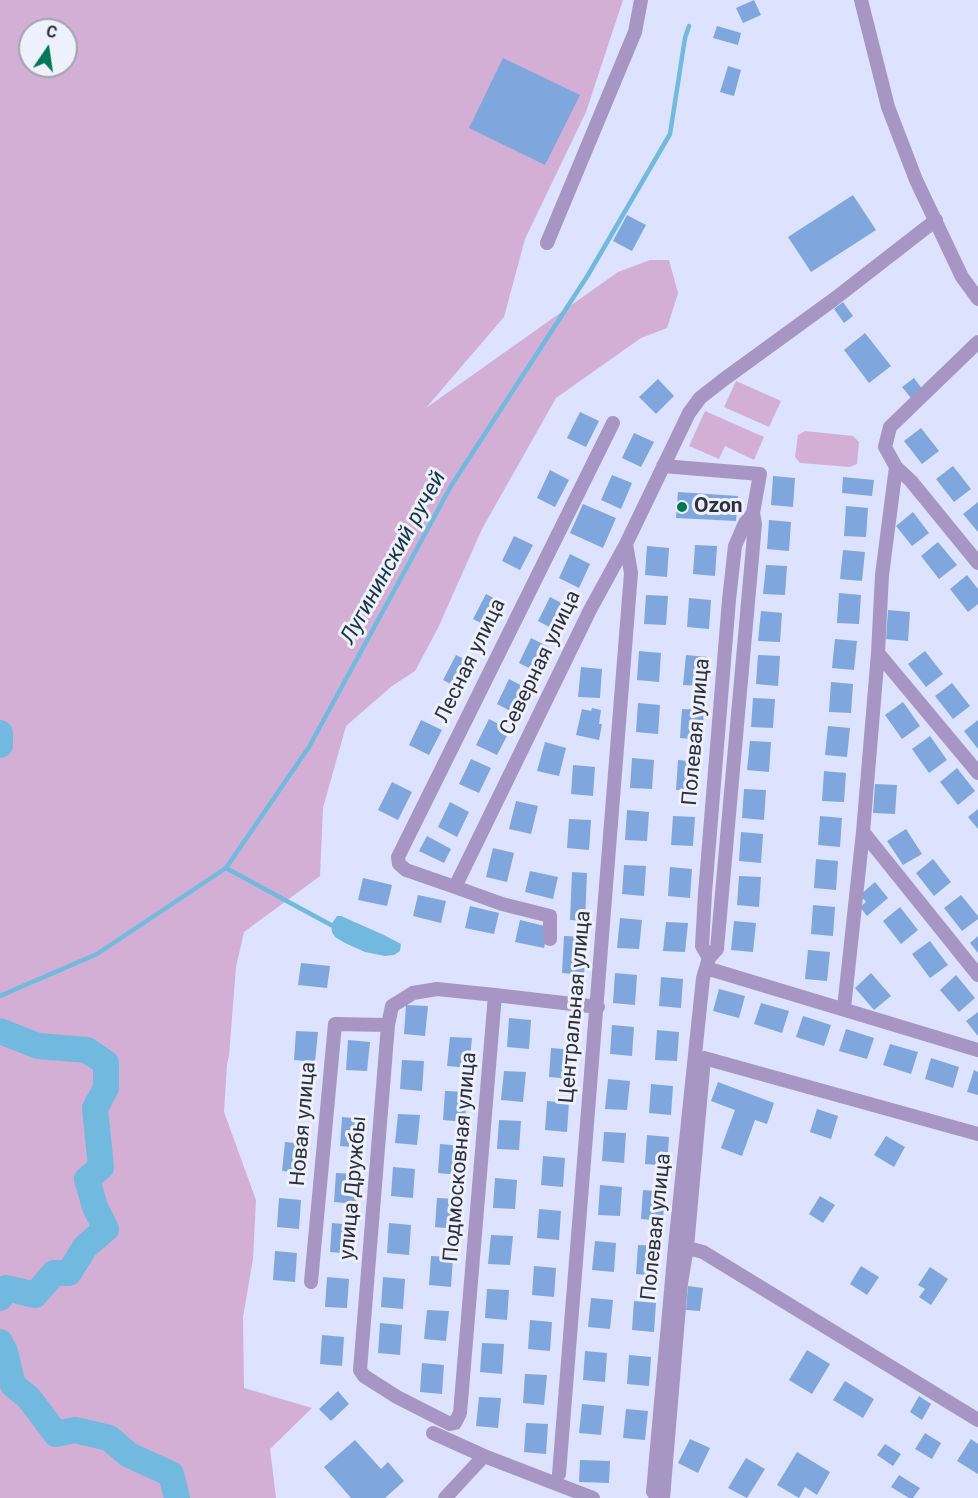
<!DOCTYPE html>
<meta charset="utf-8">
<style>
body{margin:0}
#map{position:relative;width:978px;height:1498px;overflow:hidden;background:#dde2ff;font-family:Roboto,sans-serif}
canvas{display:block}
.north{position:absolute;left:18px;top:18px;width:60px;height:60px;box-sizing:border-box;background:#eef0fc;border:2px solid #a1a3af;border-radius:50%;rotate:13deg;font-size:16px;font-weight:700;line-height:24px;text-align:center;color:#2e303b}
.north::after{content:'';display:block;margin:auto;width:21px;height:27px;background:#007855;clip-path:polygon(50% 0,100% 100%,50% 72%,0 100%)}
</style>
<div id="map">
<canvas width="978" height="1498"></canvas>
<div class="north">С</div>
</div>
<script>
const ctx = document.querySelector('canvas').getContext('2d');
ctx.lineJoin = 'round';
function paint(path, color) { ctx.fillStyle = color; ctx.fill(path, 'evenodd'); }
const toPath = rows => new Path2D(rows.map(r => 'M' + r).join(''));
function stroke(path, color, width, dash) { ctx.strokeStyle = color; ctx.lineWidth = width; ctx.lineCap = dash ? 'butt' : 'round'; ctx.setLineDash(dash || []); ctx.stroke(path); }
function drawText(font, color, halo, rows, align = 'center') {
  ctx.font = font + ' Roboto,sans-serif'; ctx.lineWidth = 6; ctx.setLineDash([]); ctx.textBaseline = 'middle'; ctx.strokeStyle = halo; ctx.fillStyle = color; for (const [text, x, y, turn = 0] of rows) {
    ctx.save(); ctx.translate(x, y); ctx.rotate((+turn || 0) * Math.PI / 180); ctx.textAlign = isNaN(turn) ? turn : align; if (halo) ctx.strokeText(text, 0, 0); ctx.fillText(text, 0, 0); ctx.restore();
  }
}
paint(toPath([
 [0,0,623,0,586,112,525,239,504,317,426,408,618,272,650,260,669,260,678,293,667,328,641,338,556,398,482,529,438,628,415,671,392,686,346,726,323,808,320,876,244,932,236,967,229,1056,227,1064,224,1112,256,1200,253,1259,243,1317,244,1388,312,1408,270,1449,276,1498,0,1498],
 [30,30,66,30,66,66,30,66],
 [736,381,781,401,769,427,724,407],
 [705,411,764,437,754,460,725,446,719,459,689,446],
 [805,431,853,436,859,442,857,464,850,467,800,463,795,457,798,435]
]), '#d3afd5');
paint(toPath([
 [337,916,341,916,384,935,401,944,400,951,394,955,385,956,365,952,345,943,335,937,332,932,331,925]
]), '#72b9df');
stroke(toPath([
 [226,868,331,925],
 [0,996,97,954,226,868,309,747,451,486,588,275,670,134,685,38,689,26]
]), '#72b9df', 4.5);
stroke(toPath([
 [0,733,0,745],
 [0,1031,38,1046,87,1050,106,1063,106,1088,95,1108,101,1167,87,1179,95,1207,106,1229,85,1247,69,1273,54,1273,35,1295,6,1288,0,1298],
 [0,1342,5,1352,13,1385,29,1398,56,1434,75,1430,109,1438,129,1455,171,1474,177,1498]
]), '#72b9df', 26);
paint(toPath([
 [754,0,761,15,743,23,736,8],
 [717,26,741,33,738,45,713,38],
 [503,58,580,95,545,165,469,128],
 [728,66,741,70,734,96,720,92],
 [853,195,876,230,811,272,788,237],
 [627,215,646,225,632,251,613,241],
 [843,302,853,316,844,323,834,309],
 [865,333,891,366,869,383,844,350],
 [914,378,922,389,911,398,902,387],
 [658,379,674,396,656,414,639,397],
 [580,412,599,421,586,447,567,438],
 [921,428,939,451,922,464,904,441],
 [634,433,654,442,641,467,622,458],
 [953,466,971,489,954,502,936,479],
 [550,470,569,480,555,507,537,498],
 [612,475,632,483,621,509,601,500],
 [773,476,795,478,793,507,771,505],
 [843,477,874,480,872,496,842,493],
 [678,492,738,496,736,521,676,518],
 [978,502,978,532,963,514],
 [583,504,616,518,603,548,570,533],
 [846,506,868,508,866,537,844,536],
 [913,512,929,533,912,546,896,526],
 [769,520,791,522,789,551,767,549],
 [514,536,533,545,520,570,502,561],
 [938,542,957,565,939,579,921,556],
 [695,545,717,546,715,576,693,574],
 [647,546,669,548,667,577,645,575],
 [843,550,865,552,862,581,840,579],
 [570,554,590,564,579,588,559,578],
 [766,565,787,566,785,595,763,594],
 [967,575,978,589,978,604,968,612,950,589],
 [839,593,861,595,859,624,837,623],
 [486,594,505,604,493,629,473,619],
 [646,595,668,596,666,625,644,624],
 [550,597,569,607,557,631,538,621],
 [689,598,711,600,709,629,687,627],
 [888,610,910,612,908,641,886,639],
 [761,611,782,613,780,642,758,641],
 [531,638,549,647,537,672,519,663],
 [835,639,857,641,854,670,832,668],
 [639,651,661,653,659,682,637,680],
 [925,651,943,674,926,687,908,664],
 [456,655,476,665,463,690,443,680],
 [686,655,708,657,705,686,683,685],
 [758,655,780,656,778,686,756,684],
 [581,667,602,669,600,698,578,697],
 [509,679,528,689,516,714,497,704],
 [831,682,853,684,851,713,829,712],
 [952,683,970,706,953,719,935,696],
 [753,698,775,699,773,728,751,727],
 [903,702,920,726,902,739,885,715],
 [638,703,660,705,658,734,636,732],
 [592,708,601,710,599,724,602,724,599,740,576,735,582,709,591,711],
 [682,709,704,710,702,740,680,738],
 [489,719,510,730,497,755,476,745],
 [421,720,442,730,429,755,409,745],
 [978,720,978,749,964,731],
 [828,726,850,728,847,757,825,755],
 [930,736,947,760,929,773,912,749],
 [750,741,771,742,769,772,747,770],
 [545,742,566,748,559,776,537,771],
 [632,758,654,760,652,789,630,788],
 [471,759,491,768,479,793,459,784],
 [678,760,700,762,698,791,676,790],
 [573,765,595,767,593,796,571,794],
 [957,768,975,791,958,805,940,782],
 [824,771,846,773,844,802,822,801],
 [392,782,412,792,398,820,378,810],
 [875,784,897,785,895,814,873,813],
 [744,789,766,790,764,820,742,818],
 [516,801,538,806,531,834,509,829],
 [450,802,469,812,457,837,438,827],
 [978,809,978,829,968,817],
 [627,810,649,812,647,841,625,840],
 [673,816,695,817,693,846,671,845],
 [820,816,842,818,840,847,818,845],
 [569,819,591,820,589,850,567,848],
 [906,829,922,854,903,865,887,841],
 [741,832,763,834,761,863,739,861],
 [427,836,451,849,444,863,419,851],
 [493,848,514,853,507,882,486,877],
 [816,859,838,861,836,890,814,888],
 [933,859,951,882,934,896,916,873],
 [624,865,646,866,644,896,622,894],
 [670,867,692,869,690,898,668,896],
 [530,871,558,877,553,899,525,892],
 [572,872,587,873,585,921,570,920],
 [739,876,761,877,759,907,737,905],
 [363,878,392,885,387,906,358,900],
 [875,882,888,898,867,916,860,907,866,902,860,895],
 [418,895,446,901,441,923,413,916],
 [961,895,978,916,978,919,962,931,944,908],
 [813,905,835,907,833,936,811,934],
 [470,906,499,913,494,934,465,928],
 [900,907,918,930,901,944,883,921],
 [620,918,642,920,639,949,617,948],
 [520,920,549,927,544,948,515,942],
 [734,921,756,923,753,952,731,950],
 [666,922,688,923,685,952,663,951],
 [564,936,587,937,584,975,562,973],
 [978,936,978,953,970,943],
 [930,941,948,965,930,978,912,954],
 [808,950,830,952,827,981,805,979],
 [301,963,330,966,327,988,298,985],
 [615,973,637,975,635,1005,613,1003],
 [871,973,891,996,874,1010,855,988],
 [956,975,975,998,959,1012,940,990],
 [661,977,683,979,681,1008,659,1006],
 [719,989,745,996,739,1018,713,1011],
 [761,1003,789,1011,782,1033,754,1024],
 [406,1005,428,1006,425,1036,404,1034],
 [978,1012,978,1036,966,1021],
 [803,1016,831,1025,824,1046,796,1037],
 [509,1018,531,1020,529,1049,507,1047],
 [612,1025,634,1027,632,1056,610,1054],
 [846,1029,874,1038,867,1059,839,1051],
 [657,1030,679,1032,677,1061,655,1060],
 [296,1031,318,1032,315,1062,294,1060],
 [450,1037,472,1038,469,1068,447,1066],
 [348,1040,370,1042,367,1071,346,1070],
 [890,1044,918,1052,911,1074,883,1065],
 [551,1048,573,1050,571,1079,549,1077],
 [931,1058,959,1067,953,1088,925,1079],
 [402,1060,424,1061,422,1091,400,1089],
 [974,1070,978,1072,978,1095,967,1092],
 [504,1071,526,1072,523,1102,501,1100],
 [608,1079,630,1081,627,1110,605,1109],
 [718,1082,774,1103,767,1124,755,1120,742,1156,721,1148,735,1110,711,1101],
 [651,1084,673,1086,671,1115,649,1113],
 [445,1091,467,1092,465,1122,443,1120],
 [547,1101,569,1103,567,1132,545,1130],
 [817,1109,838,1116,831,1139,810,1132],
 [398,1114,420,1115,417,1145,395,1143],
 [342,1117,364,1119,362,1148,340,1146],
 [499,1120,521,1121,519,1150,497,1149],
 [604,1132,626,1133,624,1163,602,1161],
 [647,1135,669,1137,667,1166,645,1164],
 [886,1136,905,1147,894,1167,874,1155],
 [285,1142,307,1144,304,1173,282,1171],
 [440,1144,463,1146,460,1175,438,1173],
 [543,1156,565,1158,563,1187,541,1185],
 [393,1167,415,1169,413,1198,391,1196],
 [336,1173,358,1174,356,1204,334,1202],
 [495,1178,517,1180,515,1209,493,1208],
 [600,1185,622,1187,620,1216,598,1215],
 [643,1190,665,1192,663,1221,641,1219],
 [820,1196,835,1205,823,1223,809,1214],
 [279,1198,301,1200,299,1229,277,1227],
 [437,1198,459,1199,457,1229,435,1227],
 [539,1209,561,1211,559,1240,537,1238],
 [332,1223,354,1225,352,1254,330,1252],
 [389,1223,411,1225,409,1255,387,1253],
 [491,1235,513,1236,510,1265,488,1264],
 [595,1241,616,1243,614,1272,592,1270],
 [638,1245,660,1246,658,1276,636,1274],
 [275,1251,297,1253,295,1282,273,1280],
 [431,1256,453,1257,451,1287,429,1285],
 [534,1266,556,1268,554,1297,532,1295],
 [861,1266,879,1277,867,1295,850,1284],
 [930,1267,948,1279,931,1305,919,1297,925,1289,918,1285],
 [327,1277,349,1279,347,1308,325,1307],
 [383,1277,405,1279,403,1309,381,1307],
 [688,1286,703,1288,700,1311,686,1310],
 [487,1289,509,1290,507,1320,485,1318],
 [591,1298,613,1300,610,1329,588,1327],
 [634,1301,656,1303,654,1332,632,1330],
 [427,1310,449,1311,446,1341,424,1339],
 [530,1320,552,1322,550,1351,528,1349],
 [380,1323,402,1325,400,1355,378,1353],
 [322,1335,344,1337,342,1366,320,1364],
 [482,1343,504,1344,502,1374,480,1372],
 [807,1350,830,1364,812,1394,789,1380],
 [585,1351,607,1353,605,1382,583,1380],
 [629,1355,651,1357,649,1386,627,1384],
 [422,1363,444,1365,442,1394,420,1392],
 [525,1374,547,1375,544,1405,523,1403],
 [845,1381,874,1399,863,1418,833,1400],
 [338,1391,349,1404,331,1421,319,1409],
 [919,1396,931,1404,922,1420,910,1412],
 [479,1397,501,1398,498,1428,476,1426],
 [582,1404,604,1406,601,1435,579,1433],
 [626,1409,648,1411,645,1440,623,1438],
 [526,1423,548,1424,546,1454,524,1452],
 [925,1433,941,1443,932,1459,915,1449],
 [690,1439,710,1448,698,1473,678,1463],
 [971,1439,978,1444,978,1474,957,1461],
 [355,1440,381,1469,388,1462,404,1481,385,1498,351,1498,324,1467],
 [885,1444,901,1454,893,1466,877,1455],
 [797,1452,830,1472,817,1495,805,1487,799,1498,777,1485],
 [746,1458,765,1469,747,1498,728,1488],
 [580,1460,610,1461,609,1483,579,1482],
 [899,1475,920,1488,913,1498,909,1498,891,1487]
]), '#7fa7dd');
stroke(toPath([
 [861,0,888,107,916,180,962,277,978,299],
 [547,243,635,32,641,0],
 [896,467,911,481,978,563],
 [878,653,978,773],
 [863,832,978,975],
 [455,887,406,870,399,864,398,857,613,423],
 [550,939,550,916,502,904,455,887,590,610,626,544,689,413,700,398,723,380,833,300,936,220],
 [709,958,702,946,705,893,729,600,735,546,745,523,753,513],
 [706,968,978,1050],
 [495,995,437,989,413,993,392,1006,388,1025,360,1370,364,1376,397,1397,450,1424,455,1423,460,1413,495,995,598,1007],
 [844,1008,863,832,878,653,882,575,896,467,885,447,890,427,978,342],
 [680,1246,703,1252,978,1420],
 [311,1282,335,1024,388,1025],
 [433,1433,484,1456,593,1498],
 [559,1474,631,573,626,544],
 [445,1498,484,1456],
 [660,1498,653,1492,675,1246,703,978,709,958,717,949,755,524,753,513,760,474,663,466],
 [663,1498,681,1283,687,1247,704,1058,978,1134]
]), '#a796c3', 14);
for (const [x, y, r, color] of [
 [682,507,6,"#007855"]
]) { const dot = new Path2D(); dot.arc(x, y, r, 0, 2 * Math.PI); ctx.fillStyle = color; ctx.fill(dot); stroke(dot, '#eef0fc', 2); }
drawText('bold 21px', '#2e303b', '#eef0fc', [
 ["Ozon",694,507]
], 'left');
drawText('21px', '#2e303b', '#eef0fc', [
 ["Лесная улица",471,661,-64],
 ["Северная улица",541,663,-64],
 ["Полевая улица",697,732,-85],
 ["Центральная улица",576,1007,-85],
 ["Новая улица",304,1124,-85],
 ["Подмосковная улица",461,1157,-85],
 ["улица Дружбы",354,1188,-85],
 ["Полевая улица",657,1227,-84]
]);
drawText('italic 22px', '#163647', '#eef0fc', [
 ["Лугининский ручей",394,558,-61]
]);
</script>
